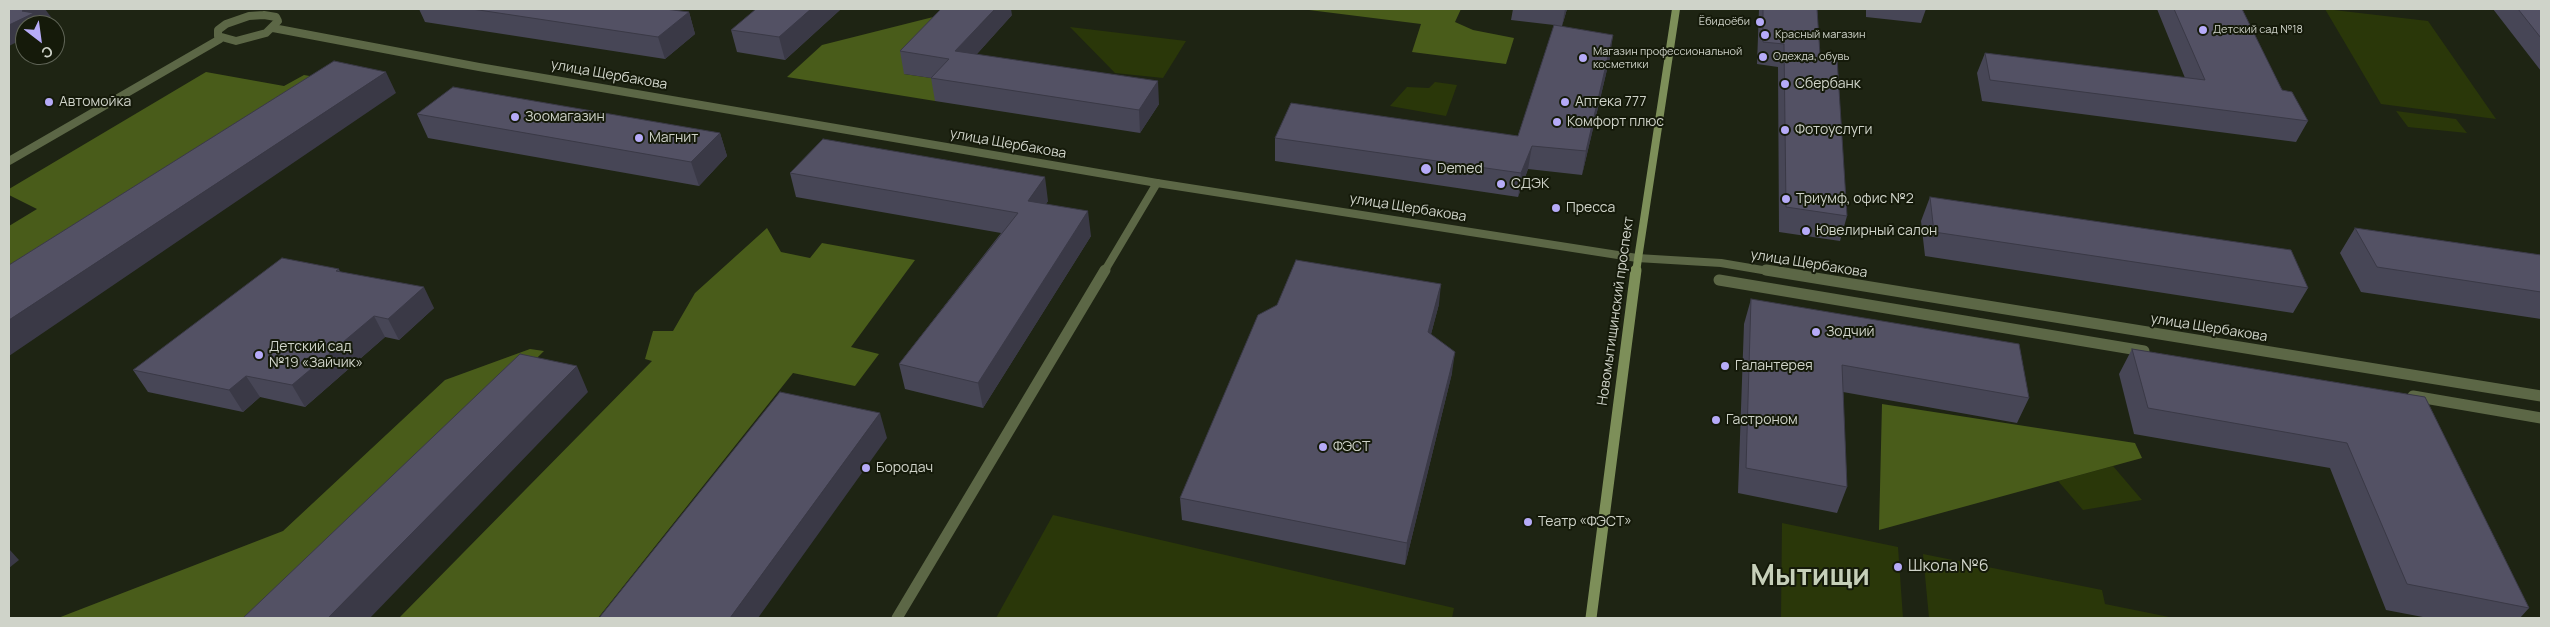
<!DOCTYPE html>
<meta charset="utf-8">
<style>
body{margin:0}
#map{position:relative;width:2550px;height:627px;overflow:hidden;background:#1e2413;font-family:Manrope,sans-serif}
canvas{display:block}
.frame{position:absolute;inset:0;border:10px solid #cfd3c9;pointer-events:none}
.north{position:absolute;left:15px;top:15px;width:50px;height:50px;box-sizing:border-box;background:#151a0a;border:1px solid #5f6456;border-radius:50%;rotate:150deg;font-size:14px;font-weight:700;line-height:20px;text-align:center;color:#cfd3c9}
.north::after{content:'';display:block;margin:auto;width:18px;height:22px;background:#b6abf8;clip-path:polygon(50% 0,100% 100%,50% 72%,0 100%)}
</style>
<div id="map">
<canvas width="2550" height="627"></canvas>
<div class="frame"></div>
<div class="north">С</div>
</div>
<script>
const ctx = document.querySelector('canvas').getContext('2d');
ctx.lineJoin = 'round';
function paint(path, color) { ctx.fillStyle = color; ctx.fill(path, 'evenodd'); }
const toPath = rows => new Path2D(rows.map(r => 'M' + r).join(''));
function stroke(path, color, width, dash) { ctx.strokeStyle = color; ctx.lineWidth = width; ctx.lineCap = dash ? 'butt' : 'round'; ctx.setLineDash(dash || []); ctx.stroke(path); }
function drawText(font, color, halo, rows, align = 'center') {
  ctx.font = font + ' Manrope,sans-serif'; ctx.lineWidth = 4; ctx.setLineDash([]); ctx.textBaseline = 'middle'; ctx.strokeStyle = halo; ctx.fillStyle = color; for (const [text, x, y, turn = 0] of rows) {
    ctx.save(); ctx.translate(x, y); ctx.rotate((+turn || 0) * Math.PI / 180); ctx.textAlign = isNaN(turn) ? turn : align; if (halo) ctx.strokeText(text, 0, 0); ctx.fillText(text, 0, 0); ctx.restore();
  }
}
paint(toPath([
 [2325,9,2428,21,2496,119,2381,104],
 [1070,27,1186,41,1163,78,1115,73],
 [1435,82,1457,85,1446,116,1390,106,1407,87,1429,88],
 [2396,111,2456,119,2467,133,2408,127],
 [2113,466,2142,500,2083,510,2058,481],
 [1053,515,1454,608,1452,618,996,618],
 [1782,523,1898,547,1903,618,1781,618],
 [1923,554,2102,590,2105,604,2174,618,1929,618]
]), '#2a3709');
paint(toPath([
 [965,9,904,74,952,81,935,101,787,77,822,45],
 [1301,9,1461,9,1455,22,1473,30,1514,38,1506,64,1412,52,1421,24],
 [206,72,284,86,304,75,344,82,9,299,9,226,37,209,9,195,9,189],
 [767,228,781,252,810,258,822,243,915,260,851,347,879,354,855,386,793,373,598,618,399,618,652,361,645,359,653,331,673,331,695,293],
 [530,349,544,351,275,618,58,618,283,531,445,380],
 [1882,404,2135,443,2142,458,1879,530]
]), '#495c1a');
stroke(toPath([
 [1719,280,2144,351],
 [2413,396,2541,418]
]), '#5c6746', 11);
stroke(toPath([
 [264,15,276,17,278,21,266,33,236,41,218,36,218,30,226,24,249,16,264,15],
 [273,28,479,67,1157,183],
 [9,161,220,39]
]), '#5c6746', 8);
stroke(toPath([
 [1104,272,1157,183,1637,258,1721,263,1774,272]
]), '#5c6746', 8);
stroke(toPath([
 [1766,270,2541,396],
 [897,618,1105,270]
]), '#5c6746', 11);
stroke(toPath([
 [1636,272,1676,9]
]), '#7d8f59', 8);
stroke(toPath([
 [1591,618,1636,270]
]), '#7d8f59', 11);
paint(toPath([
 [419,9,665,9,689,12,695,34,665,59,425,22],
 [841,9,785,60,737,52,731,30],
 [1513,9,1567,9,1562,26,1610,57,1582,175,1528,169,1518,197,1275,161,1275,138,1518,136,1554,25,1511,20],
 [1759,9,1817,9,1820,55,1847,216,1840,241,1779,232,1778,67,1757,64],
 [1866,9,1926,9,1921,23,1866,17],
 [2157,9,2242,9,2282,90,2308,121,2296,142,1982,101,1977,73,1985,53,2185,78],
 [2493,9,2541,9,2541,71],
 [1012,15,976,55,1159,104,1140,133,935,101,931,78,904,74,900,51],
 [417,114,720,133,727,156,699,186,428,138],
 [790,173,1048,201,1046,204,1091,236,983,408,905,389,899,364,1001,233,796,197],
 [1930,197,2308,288,2293,313,1925,256,1921,221],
 [2355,228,2541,255,2541,319,2361,292,2340,253],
 [339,269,340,272,434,308,399,340,385,337,305,407,260,397,243,412,148,392,133,370],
 [1751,299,2029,398,2017,423,1843,392,1847,487,1837,513,1738,493,1744,324],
 [1439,304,1431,334,1452,373,1405,565,1182,520,1180,498],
 [2132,349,2425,397,2529,608,2520,618,2428,618,2386,610,2330,468,2134,434,2119,374]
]), '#474656');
paint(toPath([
 [27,9,45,9,51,17,40,22,42,25,25,25,25,38,9,46,9,25,22,11],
 [811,9,841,9,785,60,779,37],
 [995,9,1011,9,1012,15,959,74,955,51],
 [1565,9,1567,9,1562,26],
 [689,12,695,34,665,59,658,37],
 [1613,35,1610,57,1582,175,1586,151],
 [386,72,396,93,9,356,9,320],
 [1158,81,1159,104,1140,133,1139,110],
 [720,133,727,156,699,186,691,162],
 [1532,146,1528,169,1518,197,1521,173],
 [1045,177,1048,201,1031,225,1028,201],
 [1088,211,1091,236,983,408,978,383],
 [1441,284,1439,304,1426,353,1428,332],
 [424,287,434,308,399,340,388,319],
 [374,316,385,337,305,407,292,385],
 [1455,352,1452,373,1405,565,1407,543],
 [577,366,588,392,370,618,328,618],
 [246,376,260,397,243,412,229,390],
 [880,413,887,438,758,618,730,618],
 [9,549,19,560,9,568]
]), '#3a3946');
const building = toPath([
 [9,9,27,9,22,11,34,13,9,25,9,9],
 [472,9,665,9,689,12,658,37,472,9],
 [756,9,811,9,779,37,731,30,756,9],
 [941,9,995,9,955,51,1158,81,1139,110,931,78,949,59,900,51,941,9],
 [1763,9,1817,9,1820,55,1837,58,1847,216,1786,207,1784,44,1763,42,1763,9],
 [2174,9,2242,9,2282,90,2292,92,2308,121,1990,80,1985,53,2205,80,2174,9],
 [2518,9,2541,9,2541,38,2518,9],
 [1554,25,1613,35,1586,151,1532,146,1521,173,1275,138,1291,103,1518,136,1554,25],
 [334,61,386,72,9,320,9,265,334,61],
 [453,87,720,133,691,162,417,114,453,87],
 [823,139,1045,177,1028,201,1088,211,978,383,899,364,1018,213,790,173,823,139],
 [1930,197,2291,250,2308,288,1934,232,1930,197],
 [2355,228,2541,255,2541,292,2377,267,2355,228],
 [282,258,339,269,336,271,424,287,388,319,374,316,292,385,246,376,229,390,133,370,282,258],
 [1296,260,1441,284,1428,332,1455,352,1407,543,1180,498,1258,315,1277,305,1296,260],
 [1751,299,2019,344,2029,398,1842,365,1847,487,1746,468,1751,299],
 [2132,349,2425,397,2529,608,2407,584,2347,443,2148,408,2132,349],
 [520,354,577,366,328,618,243,618,520,354],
 [780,392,880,413,730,618,599,618,780,392]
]);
paint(building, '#535164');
stroke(building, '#3a3946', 1);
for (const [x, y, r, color] of [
 [1760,22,5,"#b6abf8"],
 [2203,30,5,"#b6abf8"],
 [1765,35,5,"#b6abf8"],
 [1763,57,5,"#b6abf8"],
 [1583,58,5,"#b6abf8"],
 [1785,84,5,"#b6abf8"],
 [49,102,5,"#b6abf8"],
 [1565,102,5,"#b6abf8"],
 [515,117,5,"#b6abf8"],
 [1557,122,5,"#b6abf8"],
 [1785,130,5,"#b6abf8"],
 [639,138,5,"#b6abf8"],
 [1426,169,6,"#b6abf8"],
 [1501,184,5,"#b6abf8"],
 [1786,199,5,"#b6abf8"],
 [1556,208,5,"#b6abf8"],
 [1806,231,5,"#b6abf8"],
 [1816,332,5,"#b6abf8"],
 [259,355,5,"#b6abf8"],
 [1725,366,5,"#b6abf8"],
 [1716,420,5,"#b6abf8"],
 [1323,447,5,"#b6abf8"],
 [866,468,5,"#b6abf8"],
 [1528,522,5,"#b6abf8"],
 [1898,567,5,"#b6abf8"]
]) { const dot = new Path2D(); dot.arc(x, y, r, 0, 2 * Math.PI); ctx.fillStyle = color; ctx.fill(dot); stroke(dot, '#151a0a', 2); }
drawText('11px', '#cfd3c9', '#151a0a', [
 ["Ёбидоёби",1750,22,"right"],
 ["Детский сад №18",2213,30],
 ["Красный магазин",1775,35],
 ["Магазин профессиональной",1593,52],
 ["косметики",1593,65],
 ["Одежда, обувь",1773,57]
], 'left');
drawText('14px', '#cfd3c9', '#151a0a', [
 ["улица Щербакова",609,75,10],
 ["улица Щербакова",1008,144,10],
 ["улица Щербакова",1408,208,9],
 ["улица Щербакова",1809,264,9],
 ["Новомытищинский проспект",1616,311,-82],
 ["улица Щербакова",2209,328,9]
]);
drawText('14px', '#cfd3c9', '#151a0a', [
 ["Сбербанк",1795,84],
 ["Автомойка",59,102],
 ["Аптека 777",1575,102],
 ["Зоомагазин",525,117],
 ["Комфорт плюс",1567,122],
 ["Фотоуслуги",1795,130],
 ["Магнит",649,138],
 ["Demed",1437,169],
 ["СДЭК",1511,184],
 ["Триумф, офис №2",1796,199],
 ["Пресса",1566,208],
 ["Ювелирный салон",1816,231],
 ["Зодчий",1826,332],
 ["Детский сад",269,347],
 ["№19 «Зайчик»",269,363],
 ["Галантерея",1735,366],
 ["Гастроном",1726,420],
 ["ФЭСТ",1333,447],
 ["Бородач",876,468],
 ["Театр «ФЭСТ»",1538,522]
], 'left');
drawText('16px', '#cfd3c9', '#151a0a', [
 ["Школа №6",1908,567]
], 'left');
drawText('bold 29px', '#c6cfb9', '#151a0a', [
 ["Мытищи",1810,577]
]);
</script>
